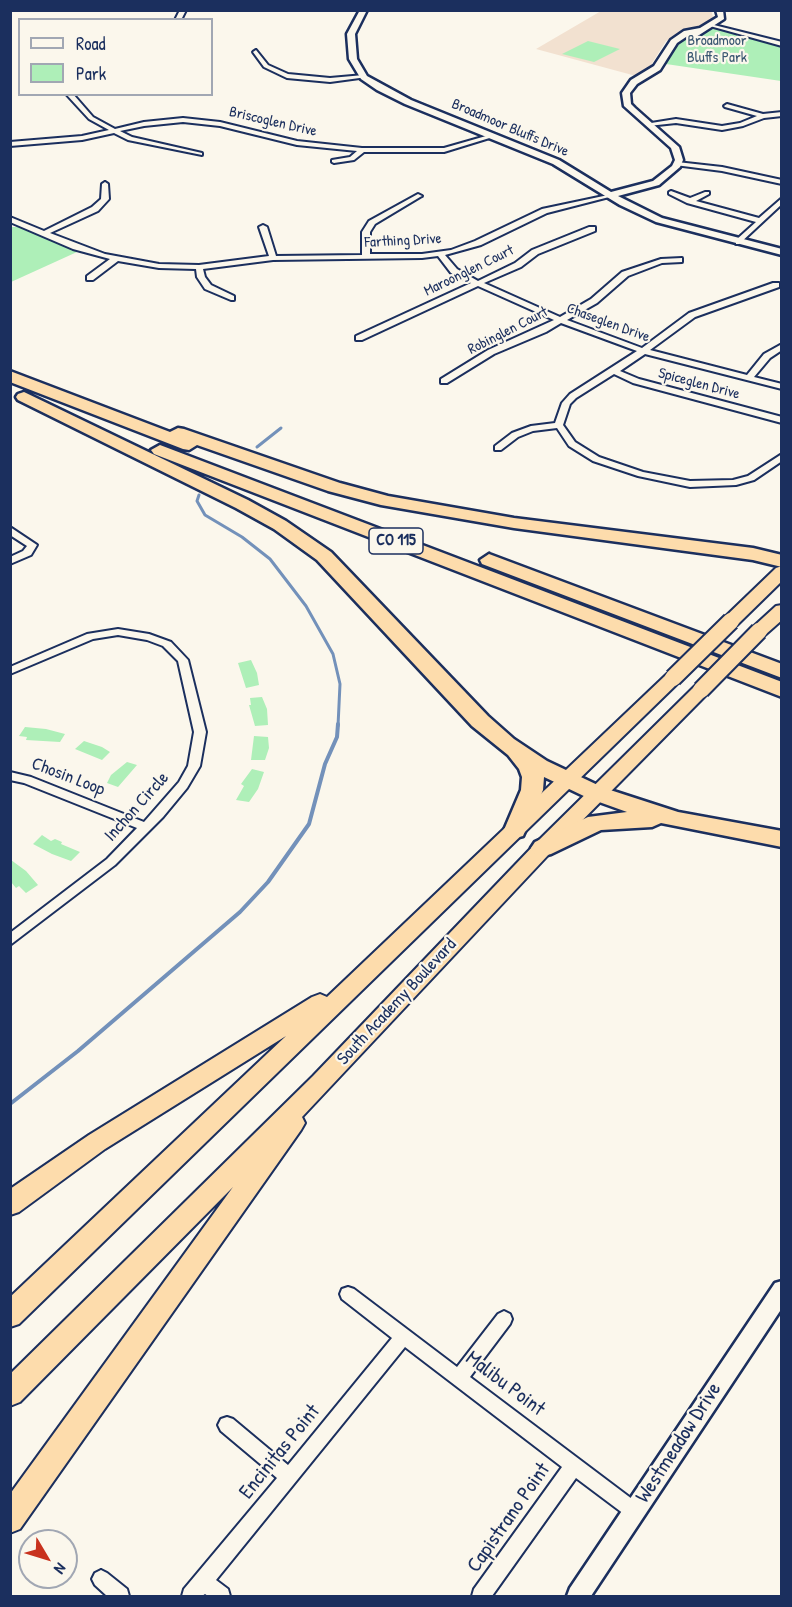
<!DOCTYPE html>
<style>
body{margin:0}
#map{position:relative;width:792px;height:1607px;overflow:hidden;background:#fbf7ec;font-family:"Patrick Hand",sans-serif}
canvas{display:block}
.frame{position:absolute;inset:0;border:12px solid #1b2f5e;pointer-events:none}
.legend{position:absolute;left:18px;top:18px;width:195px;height:78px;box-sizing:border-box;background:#fbf7ec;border:2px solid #a1a7b3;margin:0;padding:8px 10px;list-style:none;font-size:18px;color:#1b2f5e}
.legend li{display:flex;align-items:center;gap:12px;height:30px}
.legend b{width:30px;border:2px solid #a1a7b3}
.north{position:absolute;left:18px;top:1529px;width:60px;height:60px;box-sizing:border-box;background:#fbf7ec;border:2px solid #a1a7b3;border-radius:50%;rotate:128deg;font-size:16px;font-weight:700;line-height:24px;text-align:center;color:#1b2f5e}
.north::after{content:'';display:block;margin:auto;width:21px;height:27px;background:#c8321e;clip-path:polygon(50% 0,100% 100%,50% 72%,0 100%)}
</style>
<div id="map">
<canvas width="792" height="1607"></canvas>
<div class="frame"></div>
<ul class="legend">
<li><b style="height:8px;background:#fbf7ec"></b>Road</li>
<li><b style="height:16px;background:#aeefb8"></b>Park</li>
</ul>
<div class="north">N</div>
</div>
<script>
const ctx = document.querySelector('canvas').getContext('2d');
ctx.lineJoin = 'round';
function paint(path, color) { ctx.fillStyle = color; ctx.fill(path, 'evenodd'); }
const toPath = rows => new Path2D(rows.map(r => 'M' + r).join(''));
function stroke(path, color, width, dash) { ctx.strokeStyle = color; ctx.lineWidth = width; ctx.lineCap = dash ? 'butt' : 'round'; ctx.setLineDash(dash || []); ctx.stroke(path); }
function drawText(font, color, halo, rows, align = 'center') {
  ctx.font = font + ' "Patrick Hand",sans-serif'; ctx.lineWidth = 4.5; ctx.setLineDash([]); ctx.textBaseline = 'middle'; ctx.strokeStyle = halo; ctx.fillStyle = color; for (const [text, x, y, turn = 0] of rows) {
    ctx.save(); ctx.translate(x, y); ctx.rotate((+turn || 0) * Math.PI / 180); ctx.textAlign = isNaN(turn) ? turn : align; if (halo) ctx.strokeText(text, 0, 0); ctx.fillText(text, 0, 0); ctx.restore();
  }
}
paint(toPath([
 [711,10,713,17,707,23,666,41,649,68,636,76,536,49,601,11]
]), '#f2e1d0');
paint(toPath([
 [713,28,781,45,781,81,666,64,676,44],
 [588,41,620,49,594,62,562,54],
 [11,227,19,227,77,252,11,282],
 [251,660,257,673,259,685,246,688,238,663],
 [262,697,267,709,268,725,255,726,249,705,251,705,250,698],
 [25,727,46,729,65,734,60,742,26,740,27,737,19,736],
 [254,736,268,737,269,748,265,760,251,760],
 [84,741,102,747,110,752,102,760,75,749],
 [127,762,137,765,118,787,107,783,111,775],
 [252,769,264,772,258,789,249,802,236,800,244,786,241,784],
 [42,835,51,841,55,839,62,842,61,844,80,852,71,861,52,854,33,844],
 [11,860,26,871,38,885,26,893,19,886,16,888,11,882]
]), '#aeefb8');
stroke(toPath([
 [257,447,281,428],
 [199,495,197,501,205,515,242,537,270,559,306,606,333,654,340,684,338,726]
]), '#7391ba', 3);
stroke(toPath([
 [10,1104,78,1051,240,912,268,882,309,824,325,764,337,737,338,724]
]), '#7391ba', 4);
const minor = toPath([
 [180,10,186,10,181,20,175,20,180,10],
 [710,24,782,42,782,46,710,26,710,24],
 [256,50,268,65,288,74,330,78,364,75,367,77,330,82,287,78,264,67,253,52,256,50],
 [66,94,73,94,93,117,115,129,144,122,183,118,220,122,297,141,362,148,444,148,493,134,496,136,444,152,364,152,354,160,334,163,332,162,332,160,350,157,357,151,297,145,220,126,183,122,144,126,120,131,132,137,202,153,202,155,128,140,114,133,82,140,10,146,10,142,82,136,109,130,89,119,66,94],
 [727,104,763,114,782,112,782,116,764,118,743,126,722,130,676,123,648,126,645,124,676,119,722,126,740,123,757,116,725,107,724,106,727,104],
 [677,162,722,167,782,180,782,184,722,171,675,165,674,164,677,162],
 [105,182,108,184,109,199,98,211,50,233,105,254,159,264,199,265,269,256,259,227,263,225,267,227,276,256,362,255,362,232,369,221,418,194,422,196,420,197,375,224,370,232,370,254,422,254,451,250,475,241,542,209,613,194,613,196,547,213,481,245,445,255,457,269,478,281,515,263,532,250,589,227,595,227,595,231,538,254,521,267,484,283,560,317,591,299,622,272,661,259,682,258,682,262,662,263,628,276,597,303,567,320,642,348,689,313,773,283,779,283,779,287,695,317,650,350,747,375,764,354,782,344,782,350,770,358,754,377,782,384,782,389,645,354,620,371,639,379,782,417,782,423,633,383,614,374,576,398,570,404,563,425,575,442,599,457,643,472,690,481,733,480,748,476,782,454,782,461,754,480,736,485,690,487,638,476,593,461,569,446,557,428,533,431,518,437,501,450,495,450,495,446,512,433,531,426,555,423,562,403,570,394,637,351,561,323,546,332,494,354,447,383,441,383,441,379,488,350,554,320,478,286,362,340,356,340,356,336,471,283,451,273,438,256,422,258,273,260,203,269,205,277,211,285,234,296,234,300,231,300,205,289,197,277,196,269,159,268,118,261,93,280,87,280,87,276,110,259,73,249,10,222,10,217,44,231,92,207,101,199,102,184,105,182],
 [671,191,690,198,705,192,709,192,709,194,696,201,759,218,782,198,782,204,739,244,736,244,736,240,756,222,687,203,669,194,669,192,671,191],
 [10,527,37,545,31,555,10,564,10,557,23,551,27,546,10,535,10,527],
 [118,629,149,634,171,642,188,660,206,732,200,766,187,788,163,817,115,865,10,945,10,933,107,859,137,828,24,783,10,780,10,772,31,777,144,822,179,782,188,766,194,732,178,661,163,646,147,640,118,635,93,639,10,674,10,667,87,634,118,629],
 [348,1287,354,1289,457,1367,498,1314,504,1311,510,1314,512,1319,510,1324,470,1377,640,1505,643,1511,640,1517,634,1520,628,1517,576,1478,492,1596,472,1596,474,1589,562,1467,405,1347,216,1580,228,1589,230,1596,208,1596,205,1594,202,1596,182,1596,184,1589,277,1478,221,1431,218,1425,221,1419,227,1417,233,1419,288,1465,392,1338,342,1299,340,1294,342,1289,348,1287],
 [101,1570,107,1573,127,1589,129,1596,107,1596,95,1585,92,1579,95,1573,101,1570]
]);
const tertiary = toPath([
 [360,10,367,10,355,34,357,59,367,76,411,100,559,160,611,192,653,181,672,166,675,160,671,148,624,106,622,93,631,80,654,66,671,40,684,31,700,28,718,17,716,10,723,10,724,19,696,37,689,35,677,43,660,70,637,84,630,93,631,104,635,108,679,147,683,160,680,167,659,185,618,196,662,218,782,249,782,255,656,222,620,205,553,164,405,104,377,90,361,79,349,59,347,34,360,10],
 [782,1281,782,1308,591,1596,567,1596,570,1588,775,1283,782,1281]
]);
const trunk = toPath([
 [782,566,782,581,737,625,725,625,722,621,725,617,776,568,782,566],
 [782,605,782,620,765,635,753,635,750,631,753,627,776,606,782,605],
 [673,672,679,674,682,678,679,682,19,1324,10,1327,10,1297,286,1036,105,1149,19,1212,10,1215,10,1189,89,1135,312,997,320,994,327,997,667,674,673,672],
 [701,684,710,690,707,694,550,853,302,1117,305,1123,301,1130,20,1529,10,1533,10,1494,233,1187,20,1402,10,1406,10,1374,313,1076,536,843,695,686,701,684]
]);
const motorway = toPath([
 [10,371,170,432,178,428,184,429,340,483,388,496,514,518,753,548,782,555,782,567,753,560,514,528,381,505,328,491,197,445,189,450,183,449,10,382,10,371],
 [24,392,248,500,286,521,331,552,488,716,514,739,547,761,604,788,678,812,782,831,782,847,661,823,652,827,601,830,551,854,543,856,535,854,531,848,535,842,588,817,627,812,588,798,544,777,543,790,523,836,515,838,507,836,504,830,521,790,522,777,519,769,508,755,472,726,317,560,274,529,236,508,18,400,16,397,18,394,24,392],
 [160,445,782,682,782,697,154,454,151,450,160,445],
 [489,554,782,664,782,678,482,564,480,560,489,554]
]);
stroke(minor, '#1b2f5e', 4);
stroke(tertiary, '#1b2f5e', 5);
stroke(trunk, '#1b2f5e', 4);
stroke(motorway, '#1b2f5e', 5);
paint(minor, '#fbf7ec');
paint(tertiary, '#fbf7ec');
paint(trunk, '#fddcac');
paint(motorway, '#fddcac');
const trunkBridge = toPath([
 [673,678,731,621],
 [701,690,759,631]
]);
stroke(trunkBridge, '#1b2f5e', 20, []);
stroke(trunkBridge, '#fddcac', 16);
drawText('15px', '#385570', '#fbf7ec', [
 ["Broadmoor",717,41],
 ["Bluffs Park",717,58]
]);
drawText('15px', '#1b2f5e', '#fbf7ec', [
 ["Briscoglen Drive",273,122,13],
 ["Broadmoor Bluffs Drive",510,128,23],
 ["Farthing Drive",403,241,-3],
 ["Maroonglen Court",469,271,-26],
 ["Chaseglen Drive",608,323,20],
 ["Robinglen Court",508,331,-27],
 ["Spiceglen Drive",699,384,15]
]);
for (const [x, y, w] of [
 [396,541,54]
]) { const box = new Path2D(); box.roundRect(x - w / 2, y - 13, w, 26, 4.5); ctx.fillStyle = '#fbf7ec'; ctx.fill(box); stroke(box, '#1b2f5e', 1.5); }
drawText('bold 16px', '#1b2f5e', null, [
 ["CO 115",396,541]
]);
drawText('18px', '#1b2f5e', '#fbf7ec', [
 ["Chosin Loop",68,777,21],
 ["Inchon Circle",137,807,-48],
 ["South Academy Boulevard",397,1002,-47]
]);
drawText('21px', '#1b2f5e', '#fbf7ec', [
 ["Malibu Point",505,1384,37],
 ["Westmeadow Drive",679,1443,-57],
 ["Encinitas Point",280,1452,-51],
 ["Capistrano Point",509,1518,-55]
]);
</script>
